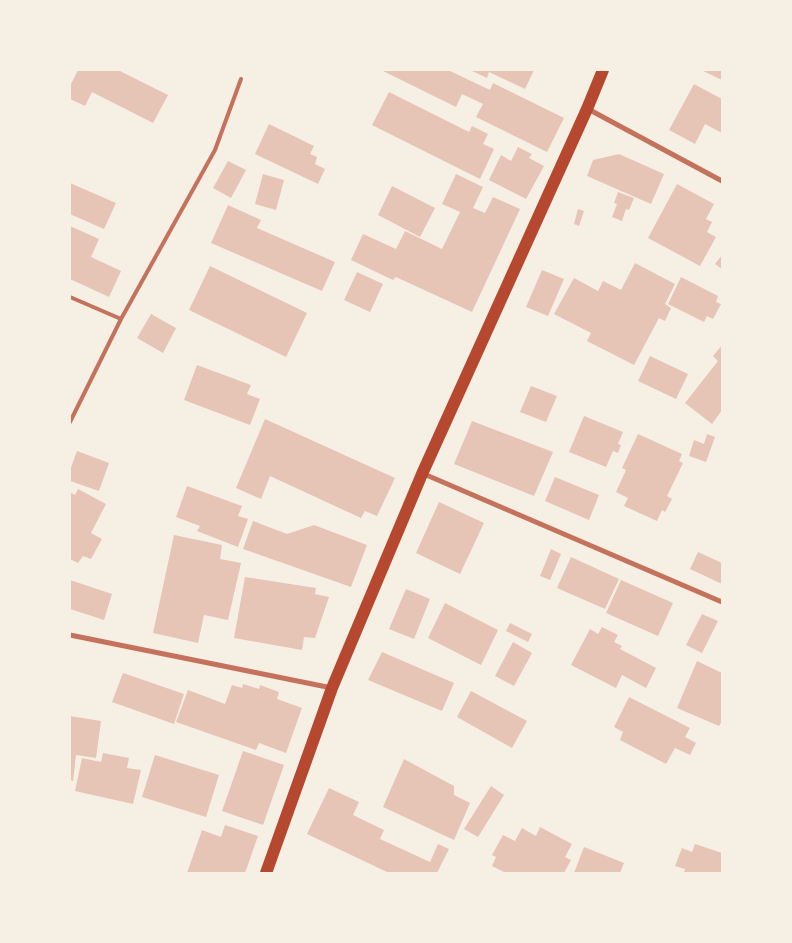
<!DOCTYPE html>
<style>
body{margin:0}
#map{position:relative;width:792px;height:943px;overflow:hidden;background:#f6efe4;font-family:"Titillium Web",sans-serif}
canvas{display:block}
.frame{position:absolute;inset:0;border:71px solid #f6efe4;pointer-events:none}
</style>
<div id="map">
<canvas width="792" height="943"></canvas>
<div class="frame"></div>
</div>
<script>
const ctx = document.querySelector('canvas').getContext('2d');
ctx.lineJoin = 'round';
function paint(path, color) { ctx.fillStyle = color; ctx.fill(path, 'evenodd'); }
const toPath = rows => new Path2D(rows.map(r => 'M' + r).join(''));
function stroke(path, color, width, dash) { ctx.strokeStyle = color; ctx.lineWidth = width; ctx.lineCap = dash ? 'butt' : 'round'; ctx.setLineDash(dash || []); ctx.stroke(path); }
paint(toPath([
 [78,70,118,70,168,95,153,123,92,92,85,106,70,99,70,86],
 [381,70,448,70,490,90,493,83,564,118,547,152,476,117,483,104,462,94,456,107],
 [470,70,534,70,525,89,489,72,487,78],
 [701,70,722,70,722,80],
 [694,84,722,99,722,133,705,124,695,144,669,130],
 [389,92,469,132,472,126,488,134,483,144,494,149,480,179,372,125],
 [269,124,314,146,310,154,317,157,315,164,325,169,318,184,255,154],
 [518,147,532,154,529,158,544,166,526,199,489,180,501,155,511,161],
 [619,154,664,174,651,204,587,176,593,160],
 [228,161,246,170,231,198,213,188],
 [263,174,284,180,276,210,255,204],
 [456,174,483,187,473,208,485,213,493,197,520,209,472,312,396,277,393,280,351,260,363,234,396,249,405,231,442,249,460,212,442,204],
 [70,183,116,203,104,229,70,214],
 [677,184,714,204,706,219,712,222,707,232,716,237,700,266,648,238],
 [392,186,435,208,420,237,378,215],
 [618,192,634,198,629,210,626,209,622,221,612,217,617,204,614,203],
 [228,205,261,220,257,228,335,262,322,291,211,243],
 [578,209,584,211,579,226,574,224],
 [70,226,99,239,91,257,121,271,109,297,70,279],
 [722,255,722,269,715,264],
 [635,263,675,284,665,304,671,308,665,321,659,318,634,365,587,341,591,333,554,314,574,278,598,291,603,281,621,290],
 [210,266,307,313,286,357,189,310],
 [542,270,564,279,548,316,526,307],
 [357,272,383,284,370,312,344,300],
 [681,277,718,296,716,302,721,304,713,319,707,316,704,322,668,304],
 [151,314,176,328,163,353,137,338],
 [722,345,722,410,712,424,685,403,718,361,713,356],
 [650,356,688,374,676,399,638,381],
 [197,365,251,385,247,394,260,399,250,425,184,400],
 [531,386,557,396,546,422,520,412],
 [584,416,623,432,618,444,621,445,618,453,613,451,606,467,569,452],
 [265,419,395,478,377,516,365,511,361,518,270,476,261,499,236,488],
 [472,421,553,452,534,496,454,464],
 [638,434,682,454,679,461,683,463,667,496,672,499,665,512,662,510,657,521,624,506,628,498,616,492,626,470,622,468],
 [707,434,715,437,706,462,689,456,694,440,704,444],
 [77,451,109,463,99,491,70,481,70,470],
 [555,477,599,495,589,520,545,501],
 [187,486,242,506,238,516,248,519,238,547,197,531,200,526,176,517],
 [78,489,106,504,91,533,102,539,91,559,83,556,78,563,70,559,70,492,75,495],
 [439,502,484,523,460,574,416,553],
 [253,521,287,534,314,525,367,545,351,587,243,549],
 [174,535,222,545,220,559,241,563,228,620,204,615,198,643,153,633],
 [551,549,561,554,550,580,540,576],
 [698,552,722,563,722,584,690,569],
 [571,557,619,579,605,609,557,588],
 [245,577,316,588,315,594,329,597,315,638,304,637,302,650,234,638],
 [70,580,112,594,104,620,70,609],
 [621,580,673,603,658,636,606,613],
 [406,589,430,599,414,639,389,629],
 [445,603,498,630,481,665,428,638],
 [702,614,718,621,702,653,686,645],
 [510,623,532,634,528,642,506,631],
 [602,627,618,635,614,642,622,646,620,649,656,668,646,688,622,675,616,688,571,665,590,629,598,634],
 [513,642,532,653,514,686,495,676],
 [382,652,454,683,442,711,368,680],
 [697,661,722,673,722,721,719,726,677,708],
 [123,673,184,694,174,724,112,702],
 [243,684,259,689,260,685,279,692,277,699,302,708,286,753,259,743,256,750,176,722,188,690,225,704,232,685,242,688],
 [471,691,527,721,512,748,457,717],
 [629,697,690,728,685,737,696,743,690,755,675,748,666,764,620,740,623,732,614,727],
 [70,716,101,721,96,758,76,755,73,781,70,780],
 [243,751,284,765,263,825,222,811],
 [103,753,129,758,127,768,141,770,133,804,75,791,82,758,101,762],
 [155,755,219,775,206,817,142,797],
 [404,759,454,786,454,795,470,803,454,840,383,807],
 [491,786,504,795,478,837,464,829],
 [329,788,359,802,353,815,384,830,380,839,430,862,438,844,449,849,437,873,389,873,307,834],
 [225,825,258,836,245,873,187,873,202,830,221,837],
 [540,827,572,844,565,857,571,860,564,873,506,873,492,866,496,857,492,855,503,835,515,841,522,828,536,836],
 [695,844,722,853,722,873,684,873,685,869,675,866,682,848,692,852],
 [584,847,624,863,620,873,574,873]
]), '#e6c5b7');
stroke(toPath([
 [70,297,121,319],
 [70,422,121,319,215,150,241,79]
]), '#c5725c', 4);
stroke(toPath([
 [588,109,722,181],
 [424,474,722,602],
 [70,635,332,688]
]), '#c5725c', 5);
stroke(toPath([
 [266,873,332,688,422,474,587,109,603,70]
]), '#b5482f', 12);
</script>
